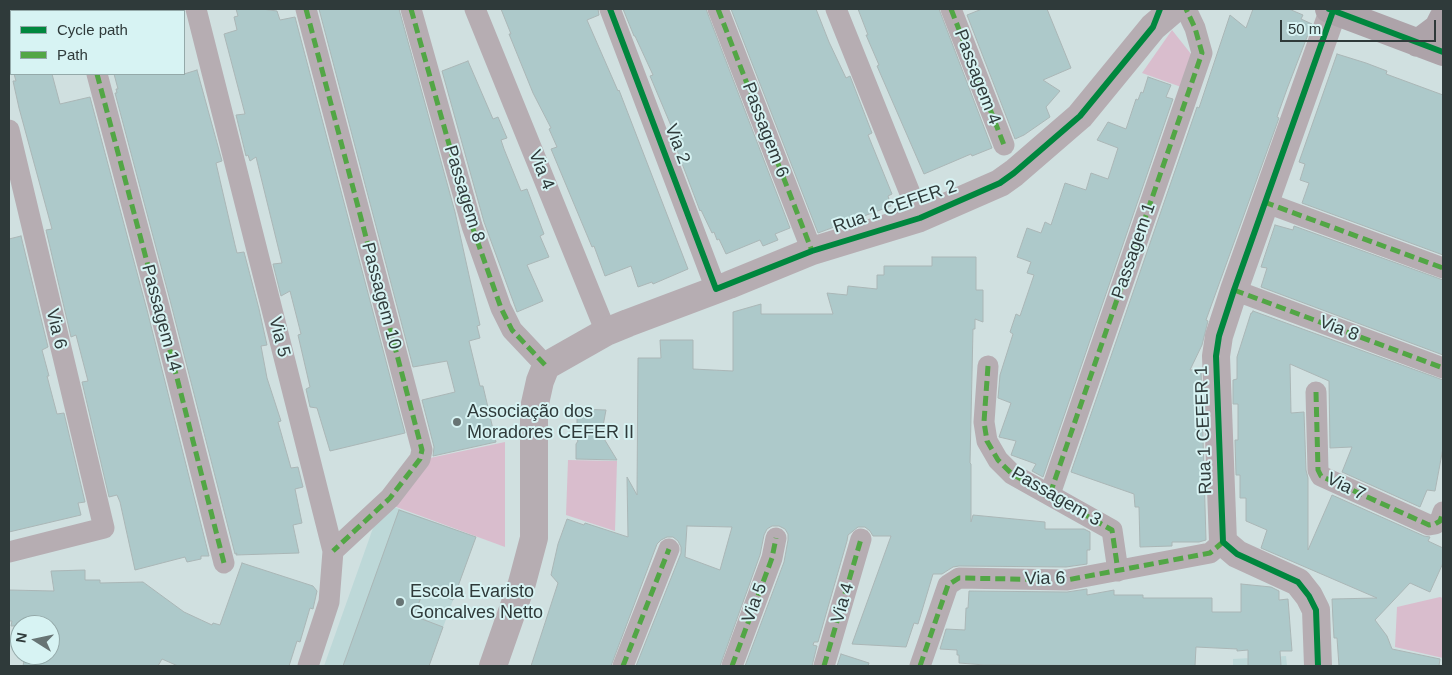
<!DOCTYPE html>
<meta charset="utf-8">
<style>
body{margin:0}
#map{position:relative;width:1452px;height:675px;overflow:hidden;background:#d0e0e0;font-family:Helvetica,sans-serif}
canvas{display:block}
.frame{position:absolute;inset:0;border:10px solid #2f3a3a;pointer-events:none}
.legend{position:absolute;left:10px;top:10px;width:175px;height:65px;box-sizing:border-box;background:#d7f3f3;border:1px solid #94a9a9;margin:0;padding:6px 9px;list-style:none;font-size:15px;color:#2f3a3a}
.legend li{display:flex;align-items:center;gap:10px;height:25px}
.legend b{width:25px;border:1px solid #94a9a9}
.north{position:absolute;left:10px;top:615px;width:50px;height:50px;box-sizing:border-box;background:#d7f3f3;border:1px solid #94a9a9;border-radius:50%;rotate:280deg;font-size:14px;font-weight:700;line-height:20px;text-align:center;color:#2f3a3a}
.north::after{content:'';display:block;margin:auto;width:18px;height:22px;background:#677474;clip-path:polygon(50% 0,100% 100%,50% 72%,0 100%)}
.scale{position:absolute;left:1280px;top:20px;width:156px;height:22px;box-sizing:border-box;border:2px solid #2f3a3a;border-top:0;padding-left:6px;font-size:15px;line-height:18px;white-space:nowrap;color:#2f3a3a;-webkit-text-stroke:4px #d7f3f3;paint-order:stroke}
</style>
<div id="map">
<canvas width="1452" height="675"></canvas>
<div class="frame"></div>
<ul class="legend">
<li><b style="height:6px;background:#00873e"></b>Cycle path</li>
<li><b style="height:6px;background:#52a645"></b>Path</li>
</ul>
<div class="north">N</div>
<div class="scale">50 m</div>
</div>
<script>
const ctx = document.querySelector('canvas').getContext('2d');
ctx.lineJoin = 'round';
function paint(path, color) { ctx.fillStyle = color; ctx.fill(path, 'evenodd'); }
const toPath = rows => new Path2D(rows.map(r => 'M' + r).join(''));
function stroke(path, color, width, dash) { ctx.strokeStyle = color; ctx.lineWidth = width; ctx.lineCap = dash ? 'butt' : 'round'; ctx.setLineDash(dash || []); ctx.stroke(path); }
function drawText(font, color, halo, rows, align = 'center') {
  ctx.font = font + ' Helvetica,sans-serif'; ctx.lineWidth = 4; ctx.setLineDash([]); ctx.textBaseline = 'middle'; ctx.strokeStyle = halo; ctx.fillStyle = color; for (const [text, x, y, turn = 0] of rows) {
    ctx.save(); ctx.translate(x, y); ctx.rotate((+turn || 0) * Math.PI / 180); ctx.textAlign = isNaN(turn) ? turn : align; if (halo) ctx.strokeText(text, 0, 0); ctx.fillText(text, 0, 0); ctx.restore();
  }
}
paint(toPath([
 [391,506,476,537,429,666,324,666,373,528],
 [1286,656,1287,666,1233,666,1233,659]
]), '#bdd8d8');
paint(toPath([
 [1172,30,1195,59,1184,88,1142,73],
 [505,442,505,547,391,505,430,458],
 [568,460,617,461,615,531,566,515],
 [1440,597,1443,598,1443,666,1442,666,1443,658,1395,647,1397,607]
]), '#d9bdcd');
const building = toPath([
 [236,9,262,9,277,11,280,20,295,17,405,433,330,451,317,408,310,407,306,389,310,387,298,335,301,334,290,291,281,296,273,264,282,263,256,157,250,161,248,155,246,156,236,115,245,114,224,34,237,30,234,17,238,16,236,9],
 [319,9,399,9,455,212,480,325,477,326,480,338,469,341,480,386,483,386,496,442,433,456,434,447,422,400,455,392,447,361,413,367,319,9],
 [501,9,598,9,599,15,587,20,618,91,619,90,688,269,653,284,652,282,638,287,631,266,605,276,594,246,592,247,551,149,557,147,549,129,551,128,533,93,509,34,511,34,501,9],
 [623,9,706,9,790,228,775,234,778,240,763,246,760,240,726,254,719,239,717,240,714,232,712,233,701,210,700,211,669,129,672,128,650,76,653,75,635,36,634,36,623,9],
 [731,9,816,9,829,42,846,78,850,76,872,133,868,135,892,194,888,196,891,206,818,233,731,9],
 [858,9,939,9,992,148,972,156,971,154,924,174,877,66,879,65,866,35,868,35,858,9],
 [982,9,1047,9,1071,68,1043,80,1060,91,1046,107,1050,117,1024,135,1015,139,967,15,982,9],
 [1253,9,1289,9,1303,15,1301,19,1312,24,1287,89,1277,117,1279,118,1206,320,1208,321,1202,345,1190,370,1201,369,1206,540,1199,542,1172,542,1172,546,1140,547,1139,507,1135,507,1134,494,1071,472,1197,107,1199,108,1230,15,1246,28,1253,9],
 [1337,54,1366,63,1387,71,1386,74,1443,95,1443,255,1302,203,1309,183,1300,180,1305,164,1299,162,1337,54],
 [468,61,493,119,498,117,507,138,501,140,504,149,521,191,527,189,544,234,540,236,549,257,527,265,543,301,517,312,484,222,442,71,468,61],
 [197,70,222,161,216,163,235,245,237,253,244,252,259,309,267,345,261,346,267,378,281,421,278,422,291,468,298,467,303,487,295,489,302,523,293,525,299,553,236,555,237,553,235,554,171,304,115,93,117,93,116,89,118,89,114,74,184,74,197,70],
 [14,74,52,74,60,104,90,97,147,310,209,556,201,556,201,559,187,562,185,557,135,570,120,502,117,495,109,497,82,382,88,381,76,335,71,337,46,230,52,229,19,108,13,81,16,81,14,74],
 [1148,77,1171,85,1166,97,1173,99,1043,477,1032,471,1036,464,1011,455,1016,441,999,437,1011,403,998,398,1000,375,1013,334,1010,332,1016,314,1020,316,1034,275,1027,273,1031,262,1017,257,1027,228,1041,233,1045,222,1051,225,1065,183,1086,190,1091,173,1108,179,1118,148,1097,140,1108,122,1126,129,1136,99,1138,100,1141,92,1143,93,1148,77],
 [1275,225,1293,230,1294,226,1443,280,1443,355,1261,287,1267,268,1261,267,1275,225],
 [21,236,48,347,42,350,49,376,47,376,57,414,64,413,85,502,78,503,81,515,9,532,9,239,21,236],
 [932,257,976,257,976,290,983,290,983,322,975,319,975,329,973,329,970,463,971,464,971,522,973,515,1045,522,1045,529,1084,529,1090,532,1090,550,1087,550,1087,564,1066,567,959,566,953,567,942,574,933,574,918,624,914,623,906,647,852,644,891,536,873,536,870,531,865,527,858,527,848,535,847,541,818,642,814,642,813,645,817,646,812,666,745,666,784,562,788,540,788,534,785,529,779,526,772,526,767,529,764,535,760,555,720,666,636,666,681,553,681,547,678,541,673,537,667,537,661,540,657,544,611,666,531,666,558,583,551,575,558,544,567,519,584,525,585,523,628,537,627,477,637,495,638,358,661,358,660,340,693,340,693,369,733,371,733,312,761,304,761,314,833,314,827,293,847,295,848,286,877,289,877,275,884,275,884,266,932,266,932,257],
 [687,526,732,527,720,570,685,557,687,526],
 [1253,311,1443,380,1443,448,1435,491,1427,490,1420,507,1342,472,1352,447,1330,448,1329,381,1290,364,1291,413,1304,412,1306,470,1308,478,1308,550,1332,495,1424,536,1430,537,1428,541,1443,548,1443,563,1430,592,1410,583,1375,620,1387,636,1392,649,1440,659,1439,666,1339,666,1337,638,1334,638,1333,621,1332,599,1377,598,1261,548,1267,530,1246,521,1246,498,1240,498,1240,475,1236,475,1235,440,1238,440,1238,404,1233,404,1233,380,1237,379,1237,357,1251,313,1252,313,1253,311],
 [577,409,606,410,603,426,606,432,603,437,617,460,576,459,576,444,578,441,576,438,578,436,576,433,578,425,577,423,577,409],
 [399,510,476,537,453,600,424,589,414,616,443,627,429,666,343,666,399,510],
 [242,563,313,586,317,591,313,609,310,608,300,642,297,641,289,666,178,666,162,659,158,666,23,666,25,655,50,655,50,625,11,626,12,621,9,621,9,590,54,591,51,571,85,570,85,580,100,580,100,583,143,582,184,612,212,625,213,623,220,625,242,563],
 [1241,584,1271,587,1279,591,1279,600,1288,599,1292,651,1280,651,1281,666,1248,666,1248,650,1237,651,1237,649,1196,647,1195,666,985,665,959,663,959,655,957,655,957,650,940,649,946,629,965,630,966,608,968,608,969,591,1067,592,1087,589,1087,595,1114,590,1114,595,1143,595,1143,598,1212,598,1212,612,1241,612,1241,584],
 [841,654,869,663,868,666,837,666,841,654]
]);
paint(building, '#adc9ca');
stroke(building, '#aab6b6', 1);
stroke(toPath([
 [79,9,80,11],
 [196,9,333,551,329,602,308,666],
 [306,9,422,450,420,459,390,498,333,551],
 [411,9,472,226,501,308,512,330,546,366],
 [475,9,606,332],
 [610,9,716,289],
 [718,9,812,251],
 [836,9,920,218],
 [951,9,1004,145],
 [54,11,56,9],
 [9,61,11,58],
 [97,74,159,307,224,563],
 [9,130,104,528,9,552],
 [1264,202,1443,268],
 [1234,290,1443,368],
 [988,366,984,422,987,441,998,460,1012,474,1112,530,1118,571],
 [1316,392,1318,470,1321,476,1429,525,1435,524,1440,521,1443,512],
 [1050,494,1202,53,1195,28,1186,9],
 [623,666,669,549],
 [732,666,772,558,776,538],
 [824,666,861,539],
 [920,666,948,585,959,578,1067,580,1210,553,1223,542]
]), '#b6adb2', 21);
stroke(toPath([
 [493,666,522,583,534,538,534,408,540,381,546,366,606,332,628,323,729,285,812,251,920,218,1000,183,1014,173,1080,116,1153,27,1174,9],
 [1318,666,1316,610,1309,596,1298,582,1237,554,1223,542,1216,356,1219,336,1234,290,1333,11]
]), '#b6adb2', 28);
stroke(toPath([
 [1329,9,1443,52],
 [1418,43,1438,28,1443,18]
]), '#ada3a9', 28);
stroke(toPath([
 [79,9,80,11],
 [306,9,422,450,420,459,390,498,333,551],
 [411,9,472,226,501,308,512,330,546,366],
 [718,9,812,251],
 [951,9,1004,145],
 [97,74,159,307,224,563],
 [1264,202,1443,268],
 [1234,290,1443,368],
 [988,366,984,422,987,441,998,460,1012,474,1112,530,1118,571],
 [1316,392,1318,470,1321,476,1429,525,1435,524,1440,521,1443,512],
 [1050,494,1202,53,1195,28,1186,9],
 [623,666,669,549],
 [732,666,772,558,776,538],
 [824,666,861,539],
 [920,666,948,585,959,578,1067,580,1210,553,1223,542]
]), '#52a645', 5, [10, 5]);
stroke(toPath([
 [610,9,716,289,812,251,920,218,1000,183,1014,173,1080,116,1153,27,1160,9],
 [1329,9,1443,52],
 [1318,666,1316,610,1309,596,1298,582,1237,554,1223,542,1216,356,1219,336,1234,290,1333,11]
]), '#00873e', 6);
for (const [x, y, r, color] of [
 [457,422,5,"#677474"],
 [400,602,5,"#677474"]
]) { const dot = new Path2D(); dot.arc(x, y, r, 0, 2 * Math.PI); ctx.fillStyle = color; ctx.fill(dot); stroke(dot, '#d7f3f3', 2); }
drawText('18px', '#2f3a3a', '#d7f3f3', [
 ["Passagem 4",977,77,69],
 ["Passagem 6",765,130,69],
 ["Via 2",677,144,69],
 ["Via 4",541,170,68],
 ["Passagem 8",464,194,73],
 ["Rua 1 CEFER 2",895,207,-19],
 ["Passagem 1",1134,251,-71],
 ["Passagem 10",381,296,75],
 ["Passagem 14",161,318,75],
 ["Via 6",56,329,77],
 ["Via 8",1339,329,21],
 ["Via 5",279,337,76],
 ["Rua 1 CEFER 1",1204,430,-92],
 ["Via 7",1346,487,26],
 ["Passagem 3",1056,497,30],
 ["Via 6",1045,579,-1],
 ["Via 5",755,603,-70],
 ["Via 4",843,603,-74]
]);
drawText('18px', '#2f3a3a', '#d7f3f3', [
 ["Associação dos",467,412],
 ["Moradores CEFER II",467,433],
 ["Escola Evaristo",410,592],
 ["Goncalves Netto",410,613]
], 'left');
</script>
